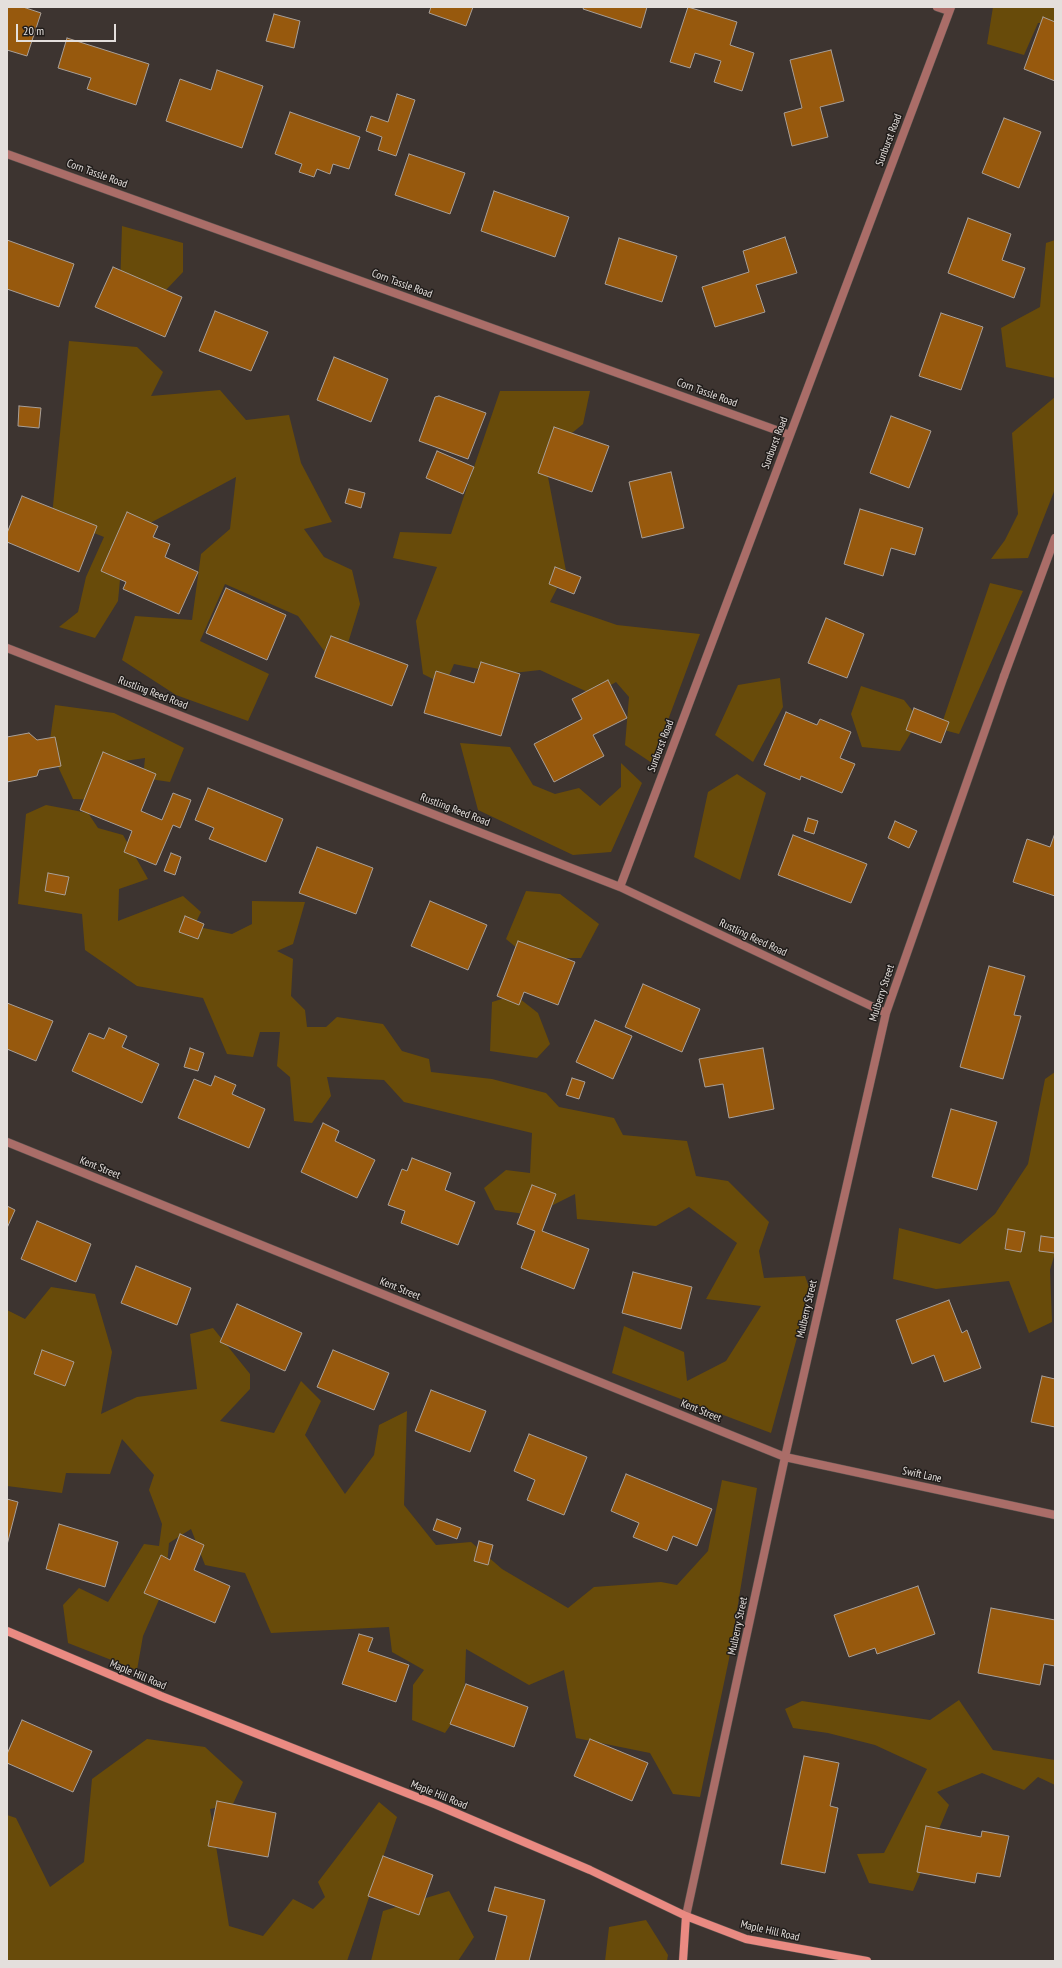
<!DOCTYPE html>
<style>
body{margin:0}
#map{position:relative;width:1062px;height:1968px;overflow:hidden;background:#3d3430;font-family:"PT Sans Narrow",sans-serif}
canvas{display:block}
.frame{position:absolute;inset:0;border:8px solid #e4dfdc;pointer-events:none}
.scale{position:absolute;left:16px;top:24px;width:100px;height:18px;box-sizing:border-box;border:2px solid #e4dfdc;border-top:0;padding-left:5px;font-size:12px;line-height:14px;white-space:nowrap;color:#e4dfdc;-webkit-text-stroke:3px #211d1b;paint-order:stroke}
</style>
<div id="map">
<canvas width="1062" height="1968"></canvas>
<div class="frame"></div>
<div class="scale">20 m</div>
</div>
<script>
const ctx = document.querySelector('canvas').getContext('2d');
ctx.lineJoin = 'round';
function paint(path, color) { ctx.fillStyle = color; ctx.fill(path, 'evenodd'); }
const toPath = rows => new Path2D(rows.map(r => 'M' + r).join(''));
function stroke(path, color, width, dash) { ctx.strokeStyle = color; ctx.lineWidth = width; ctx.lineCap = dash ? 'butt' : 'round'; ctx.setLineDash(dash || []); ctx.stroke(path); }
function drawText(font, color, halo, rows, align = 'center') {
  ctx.font = font + ' "PT Sans Narrow",sans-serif'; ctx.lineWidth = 3; ctx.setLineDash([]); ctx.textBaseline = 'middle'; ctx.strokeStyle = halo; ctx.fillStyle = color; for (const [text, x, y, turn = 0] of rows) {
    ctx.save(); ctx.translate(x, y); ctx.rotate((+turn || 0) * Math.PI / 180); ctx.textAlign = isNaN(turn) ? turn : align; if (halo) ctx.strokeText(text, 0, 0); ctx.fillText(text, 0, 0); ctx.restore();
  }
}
paint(toPath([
 [993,7,1055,7,1055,22,1038,23,1024,55,987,44],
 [122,226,183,243,183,272,166,290,120,289],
 [1055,240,1055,378,1006,367,1001,328,1040,307,1046,243],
 [69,341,137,347,163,372,151,396,220,390,246,420,289,415,301,463,332,522,304,529,324,557,352,570,360,604,348,643,325,652,298,616,225,584,200,641,269,674,248,721,176,695,122,660,135,616,192,620,201,554,230,529,236,477,124,537,118,601,95,638,59,627,78,612,86,577,104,537,52,516],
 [500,391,590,391,583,424,544,456,566,571,550,602,617,625,700,634,652,763,625,745,629,697,616,682,594,695,540,670,504,674,454,664,445,685,423,674,416,621,437,567,393,558,400,532,451,534],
 [1055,397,1055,489,1028,558,991,559,1005,540,1018,514,1012,433],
 [990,583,1023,591,959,734,940,729],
 [780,678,783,707,753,762,715,735,738,685],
 [861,686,904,700,919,719,900,751,862,747,851,714],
 [55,705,114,713,184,748,170,782,143,778,145,758,111,763,101,800,73,799,49,747],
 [460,743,510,747,533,785,555,794,579,788,600,806,621,787,621,763,642,783,611,852,573,855,478,810],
 [737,774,766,793,740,880,694,857,708,792],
 [46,805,88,813,98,828,123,835,148,879,119,889,118,921,183,896,201,912,194,926,232,934,252,924,252,901,305,902,293,944,277,951,293,959,291,996,305,1010,307,1027,326,1027,337,1017,383,1024,402,1051,429,1059,431,1072,492,1079,546,1093,559,1107,614,1118,623,1135,687,1141,696,1176,728,1181,769,1222,759,1251,764,1278,805,1276,810,1290,771,1433,612,1373,624,1326,684,1352,687,1381,726,1361,761,1306,706,1299,737,1243,689,1207,656,1226,577,1219,575,1194,533,1215,495,1210,484,1188,506,1170,530,1173,532,1133,404,1102,384,1080,327,1077,331,1096,312,1123,294,1121,290,1077,277,1066,280,1032,260,1032,253,1057,227,1054,203,998,137,986,85,950,82,914,18,904,26,814],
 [526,891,560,894,599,924,581,958,529,958,506,939],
 [515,995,538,1013,550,1044,537,1058,490,1051,492,1002],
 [1055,1072,1055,1253,1050,1270,1052,1322,1029,1333,1009,1281,936,1289,893,1279,899,1228,960,1244,995,1214,1028,1164,1045,1079],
 [51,1287,95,1294,112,1352,101,1414,137,1397,197,1389,190,1334,213,1328,250,1374,250,1389,220,1421,274,1433,301,1381,321,1401,305,1435,345,1494,374,1455,379,1425,407,1411,404,1505,436,1545,471,1542,502,1569,568,1608,594,1587,661,1582,677,1585,708,1551,722,1480,757,1488,729,1659,700,1797,673,1794,650,1753,576,1738,564,1670,529,1685,466,1649,464,1705,445,1733,412,1720,413,1685,424,1670,392,1652,389,1627,271,1633,245,1573,205,1565,191,1529,169,1543,165,1586,143,1636,137,1670,68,1643,63,1605,79,1588,108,1602,144,1544,159,1546,162,1524,149,1490,154,1475,122,1439,110,1474,66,1473,62,1493,7,1486,7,1310,25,1319],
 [959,1700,993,1750,1055,1760,1055,1785,1038,1777,1024,1790,982,1773,937,1792,949,1805,913,1891,869,1883,857,1854,884,1853,927,1769,875,1745,828,1733,793,1728,785,1709,802,1701,930,1720],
 [147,1739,205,1747,243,1782,233,1804,210,1809,229,1926,263,1936,293,1899,313,1909,325,1897,318,1882,379,1802,397,1817,347,1961,7,1961,7,1815,16,1818,50,1887,84,1862,92,1779],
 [449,1891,474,1937,458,1961,371,1961,383,1911],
 [646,1920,668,1955,667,1961,605,1961,609,1927]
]), '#684b0a');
const building = toPath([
 [7,7,23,7,41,13,27,56,7,50,7,7],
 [431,7,473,7,466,26,429,13,431,7],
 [584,7,647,7,641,28,583,9,584,7],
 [688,7,737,22,730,45,754,53,742,91,714,82,721,61,695,53,690,68,670,62,688,7],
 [274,14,300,21,294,48,266,41,274,14],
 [1043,17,1055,22,1055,81,1024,69,1043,17],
 [67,38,149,64,136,105,87,89,91,78,58,68,67,38],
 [831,50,844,101,820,107,828,137,792,146,784,113,802,108,790,60,831,50],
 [217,70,263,86,242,148,166,121,180,79,211,90,217,70],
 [397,94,415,100,396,156,378,150,382,137,366,131,371,116,388,122,397,94],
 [290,112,360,137,349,169,333,164,330,174,317,169,314,177,299,172,302,164,275,154,290,112],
 [1004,118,1041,132,1019,188,982,173,1004,118],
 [409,154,465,173,450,214,395,195,409,154],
 [494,191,569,217,555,257,481,231,494,191],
 [968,218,1011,234,1002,260,1025,268,1014,298,948,273,968,218],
 [785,237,797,273,756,285,765,312,715,327,702,287,749,272,743,251,785,237],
 [619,238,677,256,662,302,605,284,619,238],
 [7,240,74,264,59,307,7,289,7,240],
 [113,267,182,297,165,337,95,307,113,267],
 [215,311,268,332,251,371,199,351,215,311],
 [941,313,983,327,961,390,919,376,941,313],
 [334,357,388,379,371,422,317,400,334,357],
 [439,396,486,413,468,459,419,441,435,397,439,396],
 [19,406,41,408,39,428,18,426,19,406],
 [891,416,931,431,909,488,870,473,891,416],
 [554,427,609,446,592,492,538,473,554,427],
 [437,451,474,467,463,494,426,478,437,451],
 [671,472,684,528,642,538,629,482,671,472],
 [349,489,365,493,361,508,345,503,349,489],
 [22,496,97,526,79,572,7,542,7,533,22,496],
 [860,509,923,528,915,555,891,548,883,576,844,564,860,509],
 [127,512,158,526,153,537,170,544,165,557,198,572,179,614,123,589,126,582,101,571,127,512],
 [555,567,581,577,574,594,549,584,555,567],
 [226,588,286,615,267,660,206,633,226,588],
 [826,618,864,634,847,678,808,663,826,618],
 [331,636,408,665,392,706,315,677,331,636],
 [481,662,520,674,501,736,424,713,436,671,474,683,481,662],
 [608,680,627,718,593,735,604,756,554,782,534,744,582,719,572,699,608,680],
 [914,708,949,722,941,743,906,730,914,708],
 [786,712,817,725,820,719,851,732,840,758,855,764,842,793,801,776,800,780,764,765,786,712],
 [29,733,37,740,55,737,61,766,39,770,37,776,7,782,7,737,29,733],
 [103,752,156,774,141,811,162,820,173,793,191,800,180,828,173,825,156,865,124,852,132,831,80,810,103,752],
 [208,788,283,819,266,862,209,839,214,828,195,820,208,788],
 [808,818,818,821,814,834,804,831,808,818],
 [895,821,917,831,909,848,888,838,895,821],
 [1055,833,1055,896,1013,882,1027,839,1050,847,1055,833],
 [793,835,867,864,851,903,778,875,793,835],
 [317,847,373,868,356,914,299,893,317,847],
 [171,853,181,857,175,875,164,871,171,853],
 [48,873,69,877,65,895,45,891,48,873],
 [430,901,487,925,468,970,411,946,430,901],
 [185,916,204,924,198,939,179,932,185,916],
 [518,941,575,962,558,1005,524,992,519,1005,497,996,518,941],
 [989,966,1025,976,1014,1015,1021,1016,1003,1079,960,1067,989,966],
 [643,984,700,1009,682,1052,625,1027,643,984],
 [7,1003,53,1021,36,1061,7,1049,7,1003],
 [595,1020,632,1036,613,1079,576,1062,595,1020],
 [109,1028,127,1036,122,1047,159,1064,142,1103,72,1071,89,1033,104,1039,109,1028],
 [190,1048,204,1053,198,1071,184,1067,190,1048],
 [763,1048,774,1109,729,1118,723,1084,705,1087,699,1059,763,1048],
 [215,1076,236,1085,232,1094,265,1109,249,1148,178,1118,194,1079,211,1086,215,1076],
 [572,1078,585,1082,579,1099,566,1095,572,1078],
 [951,1109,997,1122,977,1190,932,1177,951,1109],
 [323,1123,339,1131,335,1141,375,1160,357,1198,301,1172,323,1123],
 [412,1158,451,1173,445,1190,475,1202,458,1245,401,1223,405,1211,388,1205,402,1169,407,1171,412,1158],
 [532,1185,556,1194,542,1231,589,1249,574,1289,521,1268,535,1231,517,1224,532,1185],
 [7,1206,15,1210,7,1228,7,1206],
 [37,1221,91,1244,76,1282,21,1259,37,1221],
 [1008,1229,1025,1232,1021,1252,1005,1249,1008,1229],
 [1041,1236,1055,1238,1055,1253,1039,1251,1041,1236],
 [136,1266,191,1288,177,1325,121,1303,136,1266],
 [633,1272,692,1287,681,1329,622,1313,633,1272],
 [949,1300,962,1333,967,1330,981,1368,944,1382,934,1355,912,1364,896,1320,949,1300],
 [237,1304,302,1333,285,1371,220,1342,237,1304],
 [42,1350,74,1362,65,1386,34,1374,42,1350],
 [333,1350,389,1373,374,1410,317,1387,333,1350],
 [1042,1376,1055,1379,1055,1427,1031,1422,1042,1376],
 [431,1390,486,1411,470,1452,415,1431,431,1390],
 [529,1434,587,1457,564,1515,527,1500,535,1480,514,1471,529,1434],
 [626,1474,712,1509,697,1546,673,1536,667,1551,633,1537,639,1523,611,1511,626,1474],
 [7,1499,18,1502,7,1545,7,1499],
 [437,1519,461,1528,457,1539,433,1530,437,1519],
 [59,1524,118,1542,105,1587,46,1569,59,1524],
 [180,1534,204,1545,194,1570,230,1586,215,1623,144,1593,161,1555,170,1560,180,1534],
 [479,1541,493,1545,488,1565,474,1561,479,1541],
 [918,1586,935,1634,877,1654,875,1648,849,1657,834,1615,918,1586],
 [991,1608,1055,1620,1055,1666,1044,1664,1040,1685,978,1673,991,1608],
 [359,1634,373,1638,368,1651,409,1665,396,1702,342,1684,359,1634],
 [466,1684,528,1707,514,1747,450,1724,466,1684],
 [22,1720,92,1751,73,1792,7,1763,7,1754,22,1720],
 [590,1739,648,1763,632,1801,574,1776,590,1739],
 [804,1756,839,1763,830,1806,838,1808,825,1873,781,1864,804,1756],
 [217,1801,276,1813,268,1857,208,1846,217,1801],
 [926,1826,981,1837,982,1831,1009,1836,1000,1877,977,1873,975,1883,917,1872,926,1826],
 [383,1856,433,1875,419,1915,368,1896,383,1856],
 [495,1887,545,1900,529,1961,495,1961,507,1916,488,1911,495,1887]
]);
paint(building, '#97590d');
stroke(building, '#a89f98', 1);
const lane = toPath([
 [1004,676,1055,538]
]);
const street = toPath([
 [937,7,949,11],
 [7,154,790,435],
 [7,648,620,887,886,1013],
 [620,887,951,7],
 [7,1142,785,1457,1055,1515],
 [686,1916,785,1457,886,1013,1004,676]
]);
const secondary = toPath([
 [7,1631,161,1696,437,1805,590,1870,686,1916,746,1939,867,1961],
 [683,1961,686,1916]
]);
stroke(lane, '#5b534f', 9);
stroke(street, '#5b534f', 9);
stroke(secondary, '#5b534f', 9);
stroke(lane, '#aa6d68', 8);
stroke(street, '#aa6d68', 8);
stroke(secondary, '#ea8a82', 8);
drawText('11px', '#e4dfdc', '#211d1b', [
 ["Sunburst Road",889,140,-69],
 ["Corn Tassle Road",97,174,20],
 ["Corn Tassle Road",402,284,20],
 ["Corn Tassle Road",707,393,20],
 ["Sunburst Road",775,443,-69],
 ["Rustling Reed Road",153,693,21],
 ["Sunburst Road",661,746,-69],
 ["Rustling Reed Road",455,810,21],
 ["Rustling Reed Road",753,938,25],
 ["Mulberry Street",882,993,-72],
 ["Kent Street",100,1168,22],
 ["Kent Street",400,1289,22],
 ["Mulberry Street",807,1309,-77],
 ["Kent Street",701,1411,22],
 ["Swift Lane",922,1475,12],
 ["Mulberry Street",738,1626,-78],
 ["Maple Hill Road",138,1675,23],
 ["Maple Hill Road",439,1795,22],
 ["Maple Hill Road",770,1931,13]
]);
</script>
